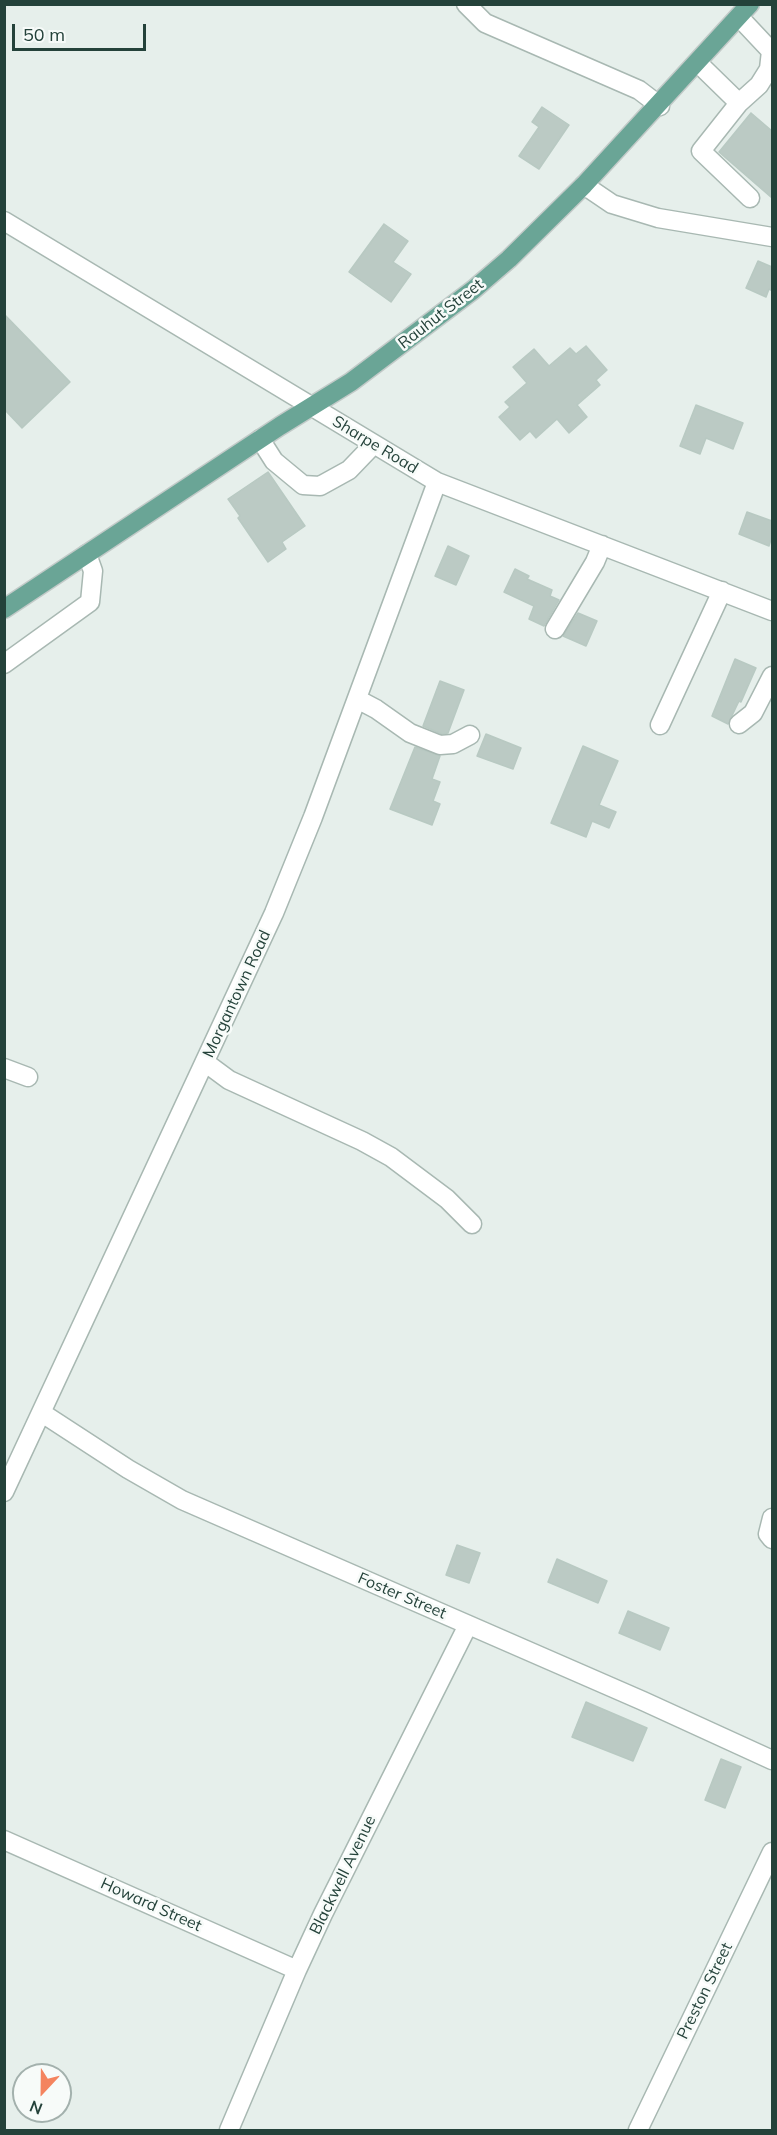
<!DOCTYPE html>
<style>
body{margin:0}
#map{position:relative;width:777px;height:2135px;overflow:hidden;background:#e6efeb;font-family:Mulish,sans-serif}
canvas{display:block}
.frame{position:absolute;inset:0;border:6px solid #24423a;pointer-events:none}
.north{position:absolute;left:12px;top:2063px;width:60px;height:60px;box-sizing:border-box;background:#f7fbf9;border:2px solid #a3b1ad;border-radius:50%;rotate:202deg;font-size:16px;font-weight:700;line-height:24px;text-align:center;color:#24423a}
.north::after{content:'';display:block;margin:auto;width:21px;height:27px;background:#f4845f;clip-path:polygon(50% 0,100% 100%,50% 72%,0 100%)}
.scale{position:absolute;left:12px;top:24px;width:134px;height:27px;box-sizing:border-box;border:3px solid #24423a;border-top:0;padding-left:8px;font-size:18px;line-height:21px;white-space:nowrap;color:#24423a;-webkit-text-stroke:4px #f7fbf9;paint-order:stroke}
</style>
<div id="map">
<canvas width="777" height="2135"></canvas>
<div class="frame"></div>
<div class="north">N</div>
<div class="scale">50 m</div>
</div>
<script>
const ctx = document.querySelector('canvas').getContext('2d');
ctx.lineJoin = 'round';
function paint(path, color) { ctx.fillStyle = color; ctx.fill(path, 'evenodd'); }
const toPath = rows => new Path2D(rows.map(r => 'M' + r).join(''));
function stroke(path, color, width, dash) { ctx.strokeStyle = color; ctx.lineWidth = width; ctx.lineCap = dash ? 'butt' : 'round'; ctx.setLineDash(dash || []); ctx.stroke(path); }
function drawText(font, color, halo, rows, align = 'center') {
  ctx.font = font + ' Mulish,sans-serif'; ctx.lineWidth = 5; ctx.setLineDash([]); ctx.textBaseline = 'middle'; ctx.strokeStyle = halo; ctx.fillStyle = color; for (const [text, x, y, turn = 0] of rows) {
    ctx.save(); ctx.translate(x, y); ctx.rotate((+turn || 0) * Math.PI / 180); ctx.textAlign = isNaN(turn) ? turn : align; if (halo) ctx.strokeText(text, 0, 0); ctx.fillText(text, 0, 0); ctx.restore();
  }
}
const building = toPath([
 [542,107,569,125,539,169,519,156,539,127,532,122,542,107],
 [751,113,772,131,772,198,719,152,751,113],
 [384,224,408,241,393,262,411,274,391,302,349,272,384,224],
 [758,261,772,267,772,291,769,289,766,297,746,288,758,261],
 [4,314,70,382,22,428,4,409,4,314],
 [586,346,607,370,596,380,600,385,577,405,587,417,569,433,557,419,536,438,530,431,520,440,499,417,510,407,505,402,527,383,513,367,534,349,549,366,570,348,576,354,586,346],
 [696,405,743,423,733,449,706,438,700,454,680,446,696,405],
 [268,472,305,526,282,542,286,549,268,562,238,518,240,516,228,499,268,472],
 [747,512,772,521,772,536,769,546,739,534,747,512],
 [448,546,469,556,456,585,435,576,448,546],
 [515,569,529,576,527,579,552,590,550,596,559,600,544,626,529,619,534,606,504,592,515,569],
 [578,613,597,621,586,646,563,636,578,613],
 [735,659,756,668,741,702,739,701,728,724,712,716,735,659],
 [440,681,464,690,448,733,442,734,423,726,440,681],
 [486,734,521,748,513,769,477,756,486,734],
 [583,746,618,761,599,805,616,812,609,828,592,821,586,837,551,823,583,746],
 [415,747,440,756,432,779,440,782,433,801,440,804,432,825,390,809,415,747],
 [457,1545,480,1553,469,1583,446,1575,457,1545],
 [557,1559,607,1581,598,1603,548,1582,557,1559],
 [628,1611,669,1628,660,1650,619,1633,628,1611],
 [586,1702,647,1728,633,1761,572,1737,586,1702],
 [721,1759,741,1767,725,1808,705,1800,721,1759]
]);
paint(building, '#bbcac4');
stroke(building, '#b8c9c2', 1.5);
const minor = toPath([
 [466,4,485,23,639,90,660,106],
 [698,63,739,103,701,151,750,198],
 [739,103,759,85,769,69,771,51,739,17],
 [584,185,612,204,658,218,772,237],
 [4,221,437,482,772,611],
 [260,439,274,461,303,485,320,486,349,470,374,444],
 [555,629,595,562,602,545],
 [4,664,90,602,93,571,87,554],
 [357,699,376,709,410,733,440,745,453,744,470,735],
 [739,724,753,713,772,676],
 [660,725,722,591],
 [206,1063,229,1080,362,1141,391,1157,447,1199,472,1224],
 [4,1068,28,1077],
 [42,1413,128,1469,182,1500,643,1701,772,1760],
 [4,1492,274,913,313,817,437,482],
 [772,1518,768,1534,772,1539],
 [4,1840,297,1970],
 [229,2130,297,1970,323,1914,468,1625],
 [638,2130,772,1852]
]);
const major = toPath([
 [4,609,280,426,351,382,473,290,509,259,584,185,750,4]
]);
stroke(minor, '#a8b8b2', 21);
stroke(major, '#c2cac8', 21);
stroke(minor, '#fff', 18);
stroke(major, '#6aa596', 18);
drawText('16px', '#24423a', '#f7fbf9', [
 ["Rauhut Street",441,314,-38],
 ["Sharpe Road",375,445,31],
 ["Morgantown Road",237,994,-65],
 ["Foster Street",402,1596,23],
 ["Blackwell Avenue",343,1875,-64],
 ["Howard Street",151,1905,24],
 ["Preston Street",705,1991,-64]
]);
</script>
